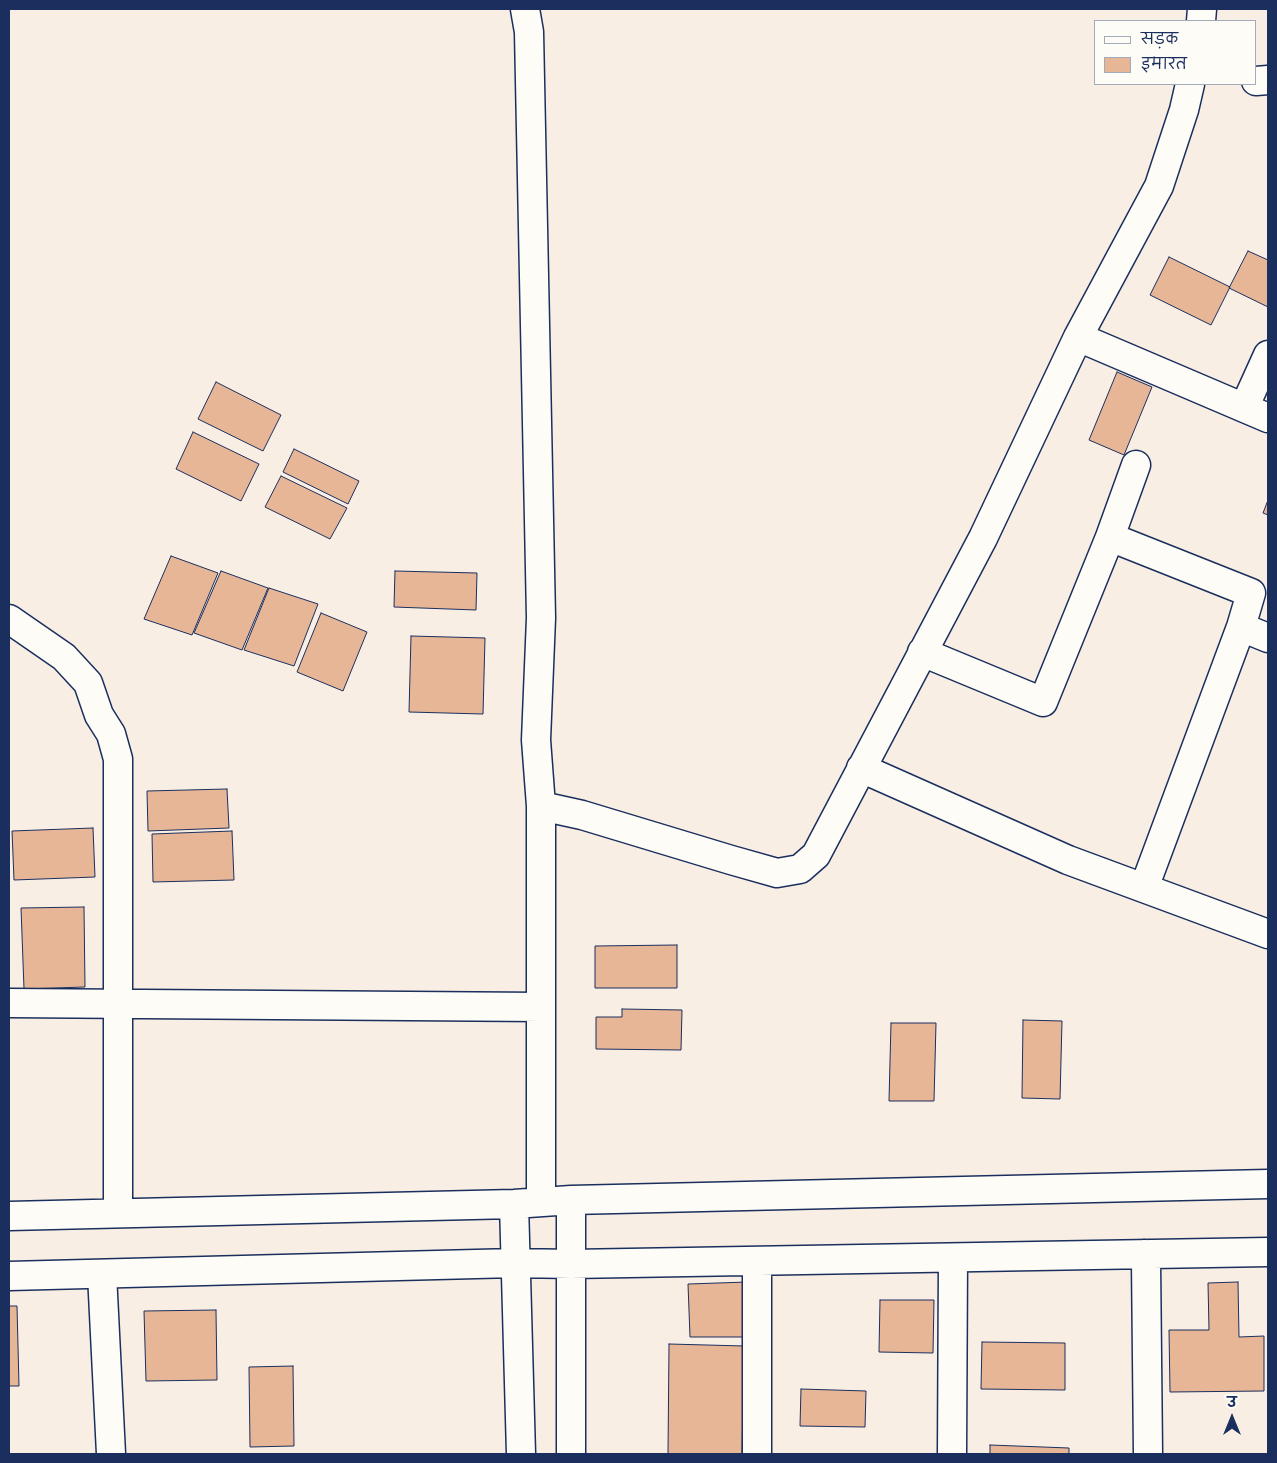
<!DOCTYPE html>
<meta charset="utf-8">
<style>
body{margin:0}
#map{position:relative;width:1277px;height:1463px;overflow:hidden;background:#f8eee4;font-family:"Balsamiq Sans","Playpen Sans Deva",sans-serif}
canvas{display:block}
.frame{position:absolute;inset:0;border:10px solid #1b2f5e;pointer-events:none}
.legend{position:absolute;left:1094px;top:20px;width:162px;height:65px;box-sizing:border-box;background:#fdfcf7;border:1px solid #a3aaba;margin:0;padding:6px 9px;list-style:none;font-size:15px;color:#1b2f5e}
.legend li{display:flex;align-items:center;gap:10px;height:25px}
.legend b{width:25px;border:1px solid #a3aaba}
.north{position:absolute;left:1207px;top:1393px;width:50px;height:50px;-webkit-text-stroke:4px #fdfcf7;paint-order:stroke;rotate:0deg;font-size:14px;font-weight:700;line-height:20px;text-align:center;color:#1b2f5e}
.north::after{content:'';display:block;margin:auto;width:18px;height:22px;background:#1b2f5e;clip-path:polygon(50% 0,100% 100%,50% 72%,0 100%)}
</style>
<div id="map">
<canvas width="1277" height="1463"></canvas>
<div class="frame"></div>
<ul class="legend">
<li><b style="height:6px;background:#fdfcf7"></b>सड़क</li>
<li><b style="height:14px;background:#e6b697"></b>इमारत</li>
</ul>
<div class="north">उ</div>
</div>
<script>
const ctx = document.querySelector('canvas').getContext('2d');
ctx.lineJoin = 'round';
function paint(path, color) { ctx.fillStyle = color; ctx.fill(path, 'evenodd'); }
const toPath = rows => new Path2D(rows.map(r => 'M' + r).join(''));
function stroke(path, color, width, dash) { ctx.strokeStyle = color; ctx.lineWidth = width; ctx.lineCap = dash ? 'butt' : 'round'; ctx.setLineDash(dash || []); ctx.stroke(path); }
const building = toPath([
 [1248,251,1268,260,1268,307,1229,288,1248,251],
 [1169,257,1230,287,1211,325,1150,295,1169,257],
 [1117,372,1152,387,1124,455,1089,440,1117,372],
 [216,382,281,415,263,451,198,419,216,382],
 [193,432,259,464,241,501,176,469,193,432],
 [294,449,359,481,348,504,283,472,294,449],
 [281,476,347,508,330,539,265,507,281,476],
 [1268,500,1268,515,1263,513,1268,500],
 [171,556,218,573,192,635,144,619,171,556],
 [221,571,268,588,242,650,194,633,221,571],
 [395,571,477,573,476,610,394,607,395,571],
 [269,588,318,604,294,666,244,650,269,588],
 [321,613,367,632,343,691,297,672,321,613],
 [411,636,485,638,483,714,409,712,411,636],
 [227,789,229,828,148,831,147,791,227,789],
 [93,828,95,877,14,880,12,831,93,828],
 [232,831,234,880,153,882,152,834,232,831],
 [84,907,85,987,24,989,21,908,84,907],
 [677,945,677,988,595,988,595,946,677,945],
 [622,1009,682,1010,681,1050,596,1049,596,1017,622,1017,622,1009],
 [1023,1020,1062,1021,1060,1099,1022,1098,1023,1020],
 [891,1023,936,1023,934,1101,889,1101,891,1023],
 [748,1282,749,1337,690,1337,688,1284,748,1282],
 [1238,1282,1239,1337,1264,1336,1264,1391,1170,1392,1169,1330,1209,1330,1208,1283,1238,1282],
 [880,1300,934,1300,933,1353,879,1352,880,1300],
 [9,1306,17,1306,19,1386,9,1386,9,1306],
 [216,1310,217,1380,146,1381,144,1311,216,1310],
 [982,1342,1065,1343,1065,1390,981,1389,982,1342],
 [669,1344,744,1346,742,1454,668,1454,669,1344],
 [293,1366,294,1446,250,1447,249,1367,293,1366],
 [801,1389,866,1391,865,1427,800,1426,801,1389],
 [990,1445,1069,1448,1069,1454,990,1454,990,1445]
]);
paint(building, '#e6b697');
stroke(building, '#1b2f5e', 1);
const minor = toPath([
 [525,9,529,32,541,618,536,740,541,806,582,815,731,860,777,873,800,869,816,855,983,538,1078,337,1159,186,1184,110,1190,84],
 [1201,21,1202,9],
 [1256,81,1268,80],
 [1078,337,1268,418],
 [1244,408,1268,355],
 [1110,537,1136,465],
 [9,619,64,657,88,683,99,715,111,734,118,759,118,1213],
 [922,652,1043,702,1110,537,1251,593,1241,627,1268,638],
 [861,768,1068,860,1268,934],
 [541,806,541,1202],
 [1144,888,1241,627],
 [9,1003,541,1007],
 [571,1200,1268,1184],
 [514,1204,521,1454],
 [9,1216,514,1204,571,1200,571,1454],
 [1144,1254,1146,1261,1148,1454],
 [102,1274,111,1454],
 [9,1276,515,1263,571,1264,1268,1252],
 [757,1454,757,1261],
 [952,1454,953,1258]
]);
stroke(minor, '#1b2f5e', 31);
stroke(minor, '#fdfcf7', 28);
</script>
